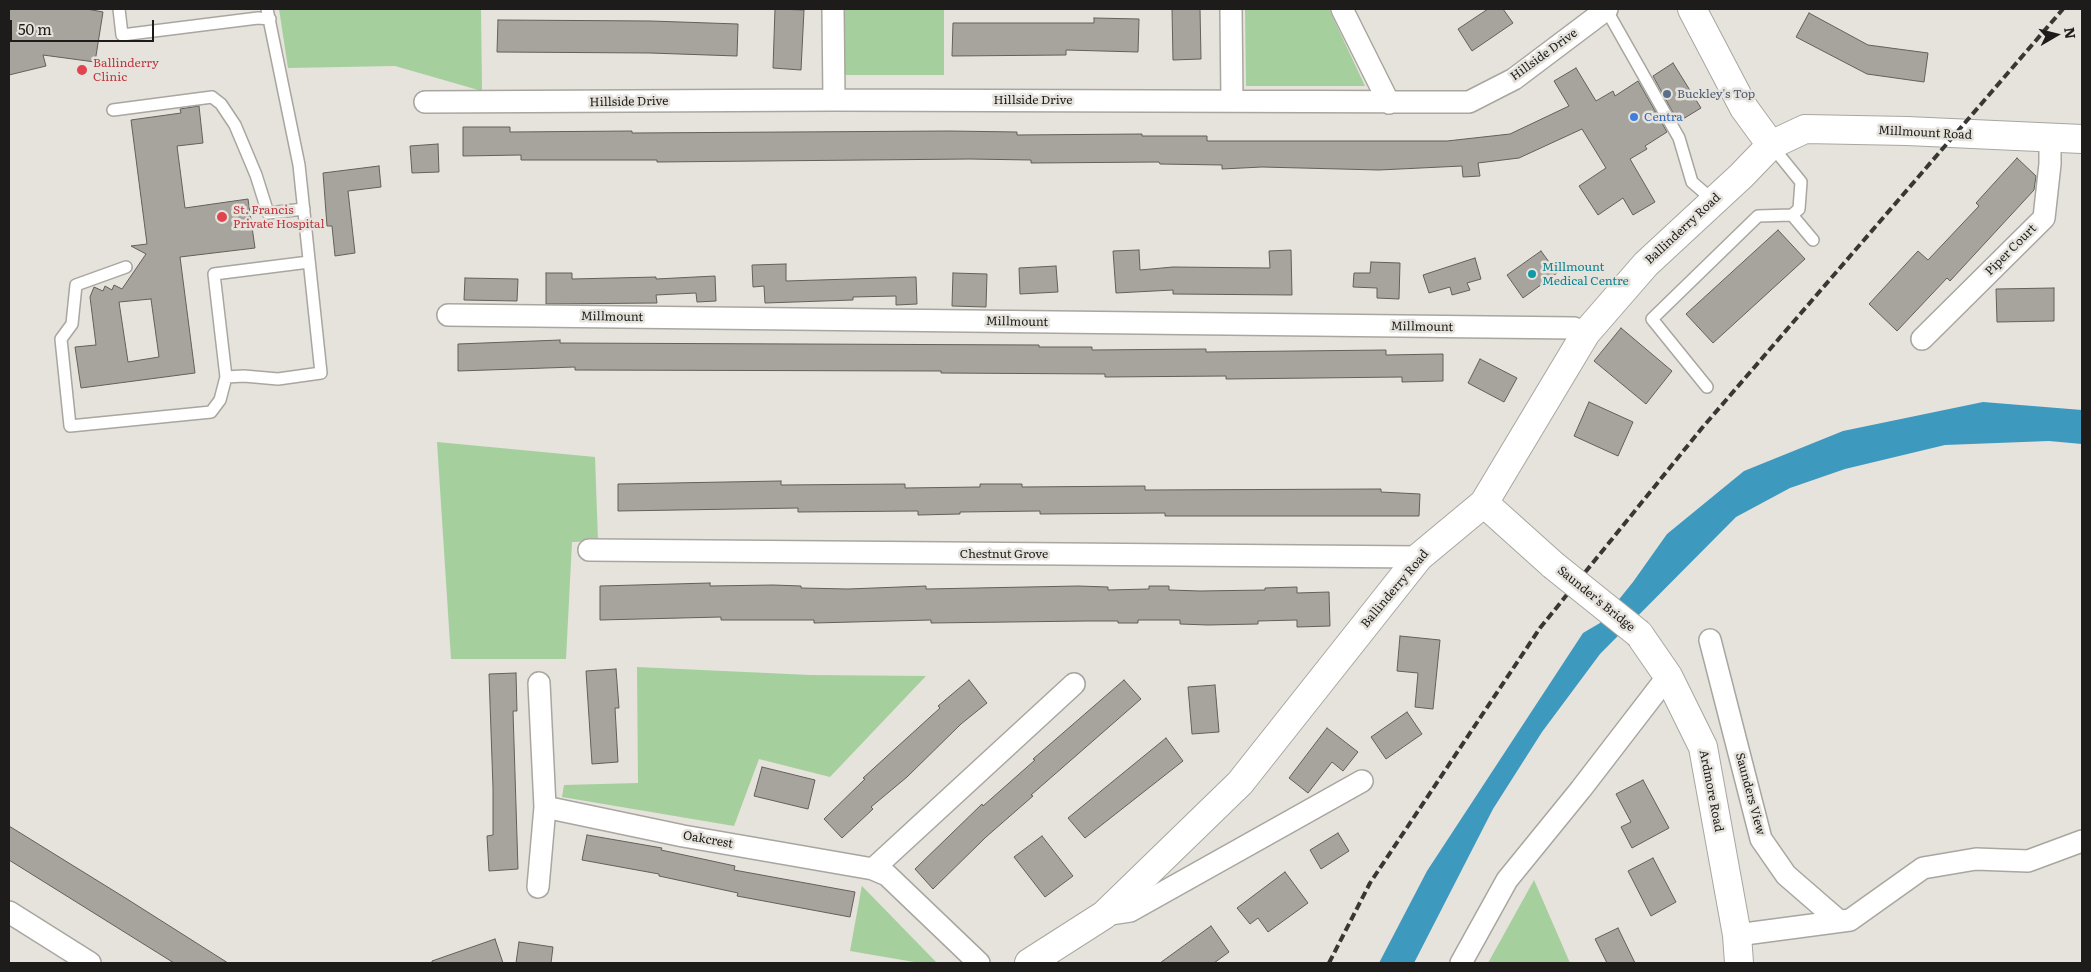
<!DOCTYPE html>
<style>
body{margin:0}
#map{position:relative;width:2091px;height:972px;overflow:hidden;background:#e6e2dc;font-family:Literata,serif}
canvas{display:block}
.frame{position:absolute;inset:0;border:10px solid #1d1c1a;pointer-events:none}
.north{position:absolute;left:2031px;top:10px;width:50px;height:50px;-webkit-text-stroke:4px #e6e2dc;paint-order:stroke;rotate:82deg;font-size:14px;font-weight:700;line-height:20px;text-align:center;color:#1d1c1a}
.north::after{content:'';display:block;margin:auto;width:18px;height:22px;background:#1d1c1a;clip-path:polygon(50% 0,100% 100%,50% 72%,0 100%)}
.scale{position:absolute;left:10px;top:20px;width:144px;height:22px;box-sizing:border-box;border:2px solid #1d1c1a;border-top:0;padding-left:6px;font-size:15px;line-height:18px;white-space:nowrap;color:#1d1c1a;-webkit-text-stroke:4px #e6e2dc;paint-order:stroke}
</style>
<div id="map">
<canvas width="2091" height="972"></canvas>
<div class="frame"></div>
<div class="north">N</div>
<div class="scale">50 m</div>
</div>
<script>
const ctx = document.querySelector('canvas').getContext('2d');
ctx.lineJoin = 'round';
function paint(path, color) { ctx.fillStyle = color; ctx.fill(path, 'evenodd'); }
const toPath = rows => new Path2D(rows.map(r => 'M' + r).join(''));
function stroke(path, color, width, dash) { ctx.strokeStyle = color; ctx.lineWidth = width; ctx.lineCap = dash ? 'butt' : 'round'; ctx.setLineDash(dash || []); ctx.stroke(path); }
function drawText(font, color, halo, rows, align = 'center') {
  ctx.font = font + ' Literata,serif'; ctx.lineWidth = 5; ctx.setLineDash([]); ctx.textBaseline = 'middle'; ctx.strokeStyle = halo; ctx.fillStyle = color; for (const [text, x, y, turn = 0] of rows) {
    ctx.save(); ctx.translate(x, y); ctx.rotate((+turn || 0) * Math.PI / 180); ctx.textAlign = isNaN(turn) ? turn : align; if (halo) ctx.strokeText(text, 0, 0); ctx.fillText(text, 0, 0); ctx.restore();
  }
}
paint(toPath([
 [279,9,481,9,482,91,395,66,288,68],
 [845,9,944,9,944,75,845,75],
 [1245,9,1329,9,1365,86,1246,86],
 [437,442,595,457,598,541,572,542,566,659,451,659],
 [637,667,810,675,926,676,830,777,759,759,734,826,562,797,564,785,638,783],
 [1534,880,1570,963,1488,963],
 [862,885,862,886,937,963,920,963,850,951]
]), '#a5cf9d');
paint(toPath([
 [1983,402,2082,410,2082,444,2049,441,1945,445,1845,469,1790,488,1736,517,1600,654,1542,732,1493,809,1414,963,1379,963,1427,871,1583,633,1600,623,1633,582,1667,534,1744,471,1843,431]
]), '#3d99bd');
const building = toPath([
 [9,9,87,9,103,12,95,62,43,55,46,66,9,75,9,9],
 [775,9,804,10,801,70,773,68,775,9],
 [1172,9,1200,9,1201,59,1173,60,1172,9],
 [1488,9,1503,9,1513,23,1472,51,1458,29,1488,9],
 [1809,13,1868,45,1928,53,1924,82,1867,74,1796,37,1809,13],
 [1094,18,1139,19,1138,52,1066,50,1066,55,952,56,953,23,1094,23,1094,18],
 [498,20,651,21,738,24,737,56,650,53,497,52,498,20],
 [1673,63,1701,108,1678,122,1653,76,1673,63],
 [1576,68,1596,101,1613,91,1615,96,1638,81,1667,132,1645,146,1647,149,1630,159,1655,202,1633,215,1623,198,1598,215,1579,186,1606,168,1582,129,1519,158,1478,163,1480,176,1463,177,1462,166,1379,170,1262,167,1222,169,1222,165,1160,164,1159,162,1031,163,1031,160,970,159,657,162,657,160,521,160,521,155,463,156,463,127,510,127,510,132,632,131,632,133,949,131,1017,132,1017,135,1142,134,1142,136,1207,136,1207,141,1447,141,1510,134,1569,106,1554,81,1576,68],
 [199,106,203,143,177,146,185,208,248,199,255,248,180,257,195,373,81,388,75,347,96,345,90,297,94,287,103,291,105,286,112,290,114,285,122,289,146,254,131,246,147,244,131,120,181,113,180,109,199,106],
 [151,299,159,357,128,362,119,302,151,299],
 [438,144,439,172,412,173,410,146,438,144],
 [2017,158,2036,176,2034,190,1950,281,1947,278,1897,331,1869,304,1918,251,1928,260,1979,206,1976,203,2017,158],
 [379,166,381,187,348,191,355,253,335,256,332,226,327,226,323,173,379,166],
 [1778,230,1805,259,1713,343,1686,314,1778,230],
 [1139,250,1140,270,1173,267,1270,268,1269,251,1291,250,1292,295,1173,294,1173,290,1116,293,1113,251,1139,250],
 [1541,251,1557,273,1523,298,1507,275,1541,251],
 [1475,258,1481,279,1467,283,1470,290,1452,295,1450,287,1429,293,1423,275,1475,258],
 [1371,262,1400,263,1399,299,1377,298,1377,288,1353,287,1354,273,1370,273,1371,262],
 [786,264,786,281,916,277,917,304,896,305,896,296,853,297,853,300,765,303,764,286,753,287,752,265,786,264],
 [1056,266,1058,292,1020,294,1019,268,1056,266],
 [546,273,572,273,572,279,656,277,656,279,715,276,716,301,697,302,696,293,656,295,657,303,546,304,546,273],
 [953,273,987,274,986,307,952,306,953,273],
 [465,278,518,279,517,301,464,300,465,278],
 [2054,288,2054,321,1997,322,1996,289,2054,288],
 [1621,328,1672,371,1646,404,1594,361,1621,328],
 [560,340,560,343,1039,345,1039,347,1092,347,1092,350,1206,349,1206,352,1386,350,1386,355,1443,354,1443,381,1402,382,1402,377,1226,379,1226,376,1105,377,1105,374,941,373,941,371,575,370,575,367,458,371,458,344,560,340],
 [1480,359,1517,378,1504,402,1468,383,1480,359],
 [1589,402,1633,422,1618,456,1574,436,1589,402],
 [781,481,781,485,905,484,905,488,980,487,980,484,1022,484,1022,487,1145,486,1145,490,1381,489,1381,492,1420,494,1419,516,1165,516,1165,513,1040,514,1040,511,960,512,960,514,918,515,918,511,798,512,798,508,618,511,618,484,781,481],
 [710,583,710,586,773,585,801,586,801,588,848,589,926,586,926,589,1078,586,1108,587,1108,590,1149,589,1149,586,1169,586,1169,590,1200,591,1265,590,1265,588,1297,587,1297,593,1329,592,1330,626,1297,627,1297,620,1258,621,1258,624,1208,625,1180,624,1180,620,1138,620,1138,623,1118,623,1118,621,1087,621,931,623,931,620,814,623,814,620,721,620,721,617,600,620,600,586,710,583],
 [1400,636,1440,640,1433,709,1415,707,1418,673,1397,671,1400,636],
 [616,669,619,708,615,708,618,762,592,764,586,671,616,669],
 [516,673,517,711,513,711,518,869,489,871,487,836,493,835,493,788,489,674,516,673],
 [969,680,987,703,961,724,907,777,871,807,873,809,842,838,824,819,865,779,863,778,940,708,938,706,969,680],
 [1124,680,1141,699,1031,795,1033,796,986,837,933,889,915,869,982,804,983,806,1035,760,1033,759,1124,680],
 [1215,685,1219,732,1192,734,1188,687,1215,685],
 [1407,712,1422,734,1386,759,1371,737,1407,712],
 [1327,728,1358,752,1343,771,1332,762,1308,793,1289,778,1327,728],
 [1166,738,1183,761,1085,838,1068,818,1166,738],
 [762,767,815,780,808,809,754,796,762,767],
 [1643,780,1669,828,1632,848,1621,827,1631,822,1616,794,1643,780],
 [9,826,127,899,228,963,174,963,9,860,9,826],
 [1338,833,1349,851,1321,869,1310,850,1338,833],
 [587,835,662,848,661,850,735,866,734,870,855,892,850,917,737,896,738,893,659,876,659,874,582,860,587,835],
 [1042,836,1073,876,1045,897,1014,857,1042,836],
 [1653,858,1676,902,1651,916,1628,871,1653,858],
 [1285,872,1308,903,1268,932,1258,918,1250,924,1237,908,1285,872],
 [1211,926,1229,952,1214,963,1160,963,1211,926],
 [1618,928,1635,963,1607,963,1595,939,1618,928],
 [495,939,503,963,432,963,432,961,495,939],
 [519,942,553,947,551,963,516,963,519,942]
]);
paint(building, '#a7a49e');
stroke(building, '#635f5a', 1);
const service = toPath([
 [119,9,122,35,258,18,270,19],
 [1606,9,1679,138,1692,182,1714,201],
 [113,110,212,97,221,104,235,125,256,175,268,213,304,209],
 [1771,145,1801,182,1799,209,1792,215,1813,240],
 [126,267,76,285,72,324,61,339,70,426,211,412,220,400,226,377,214,274,309,262],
 [226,377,244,376,278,379,321,373,299,165,267,9],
 [1707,387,1652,319,1758,216,1792,215]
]);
const minor = toPath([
 [833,9,834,100],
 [1231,9,1232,100],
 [1342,9,1389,103],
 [425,102,834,100,1469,102,1514,79,1607,9],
 [448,315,1574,328,1586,333],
 [1922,339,2044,218,2050,164,2050,138],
 [589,550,1419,557],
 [1710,640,1761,839,1786,875,1839,921],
 [545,807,683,836,873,869,887,875,979,963],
 [873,869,1074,684],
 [538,887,545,807,539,683],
 [9,912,90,963],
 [1104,915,1130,911,1362,781],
 [1737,935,1850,920,1923,868,1976,859,2028,861,2082,841],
 [1461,963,1507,880,1581,789,1668,676]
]);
const tertiary = toPath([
 [1692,9,1744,108,1771,145],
 [1484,503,1553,565],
 [1639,634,1668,676,1703,747,1737,935,1739,963],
 [1029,963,1104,915,1240,783,1419,557,1484,503,1586,333,1646,264,1741,176,1771,145,1805,129,1907,131,2082,139]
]);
stroke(service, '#a9a6a0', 14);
stroke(minor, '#a9a6a0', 24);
stroke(tertiary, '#a9a6a0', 30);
stroke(service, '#fff', 11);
stroke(minor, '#fff', 21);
stroke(tertiary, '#fff', 28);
stroke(toPath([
 [1329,963,1370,883,1540,628,1702,428,2063,9]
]), '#383734', 4, [8, 4]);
const tertiaryBridge = toPath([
 [1553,565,1639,634]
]);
stroke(tertiaryBridge, '#a9a6a0', 30, []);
stroke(tertiaryBridge, '#fff', 28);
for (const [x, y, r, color] of [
 [82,70,6,"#e0444e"],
 [1667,94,5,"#5c6f8a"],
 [1634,117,5,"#3f7fe0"],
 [222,217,6,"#e0444e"],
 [1532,274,5,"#0f9aa8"]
]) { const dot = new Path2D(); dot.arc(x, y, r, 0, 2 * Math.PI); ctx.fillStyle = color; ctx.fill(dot); stroke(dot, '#e6e2dc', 2); }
drawText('12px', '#1d1c1a', '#e6e2dc', [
 ["Hillside Drive",1544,55,-36],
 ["Hillside Drive",1033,100],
 ["Hillside Drive",629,102,-1],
 ["Millmount Road",1925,133,3],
 ["Ballinderry Road",1683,229,-43],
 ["Piper Court",2011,250,-45],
 ["Millmount",612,317,1],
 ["Millmount",1017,322,1],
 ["Millmount",1422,327,1],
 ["Chestnut Grove",1004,554],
 ["Ballinderry Road",1395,589,-50],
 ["Saunder's Bridge",1596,599,39],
 ["Ardmore Road",1711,791,79],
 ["Saunders View",1750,794,75],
 ["Oakcrest",708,840,10]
]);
drawText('12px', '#be3a42', '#e6e2dc', [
 ["Ballinderry",93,63],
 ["Clinic",93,77],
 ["St. Francis",233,210],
 ["Private Hospital",233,224]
], 'left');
drawText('12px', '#4e5e75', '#e6e2dc', [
 ["Buckley's Top",1677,94]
], 'left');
drawText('12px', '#366cbe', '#e6e2dc', [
 ["Centra",1644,117]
], 'left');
drawText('12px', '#0d838f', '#e6e2dc', [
 ["Millmount",1542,267],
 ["Medical Centre",1542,281]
], 'left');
</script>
